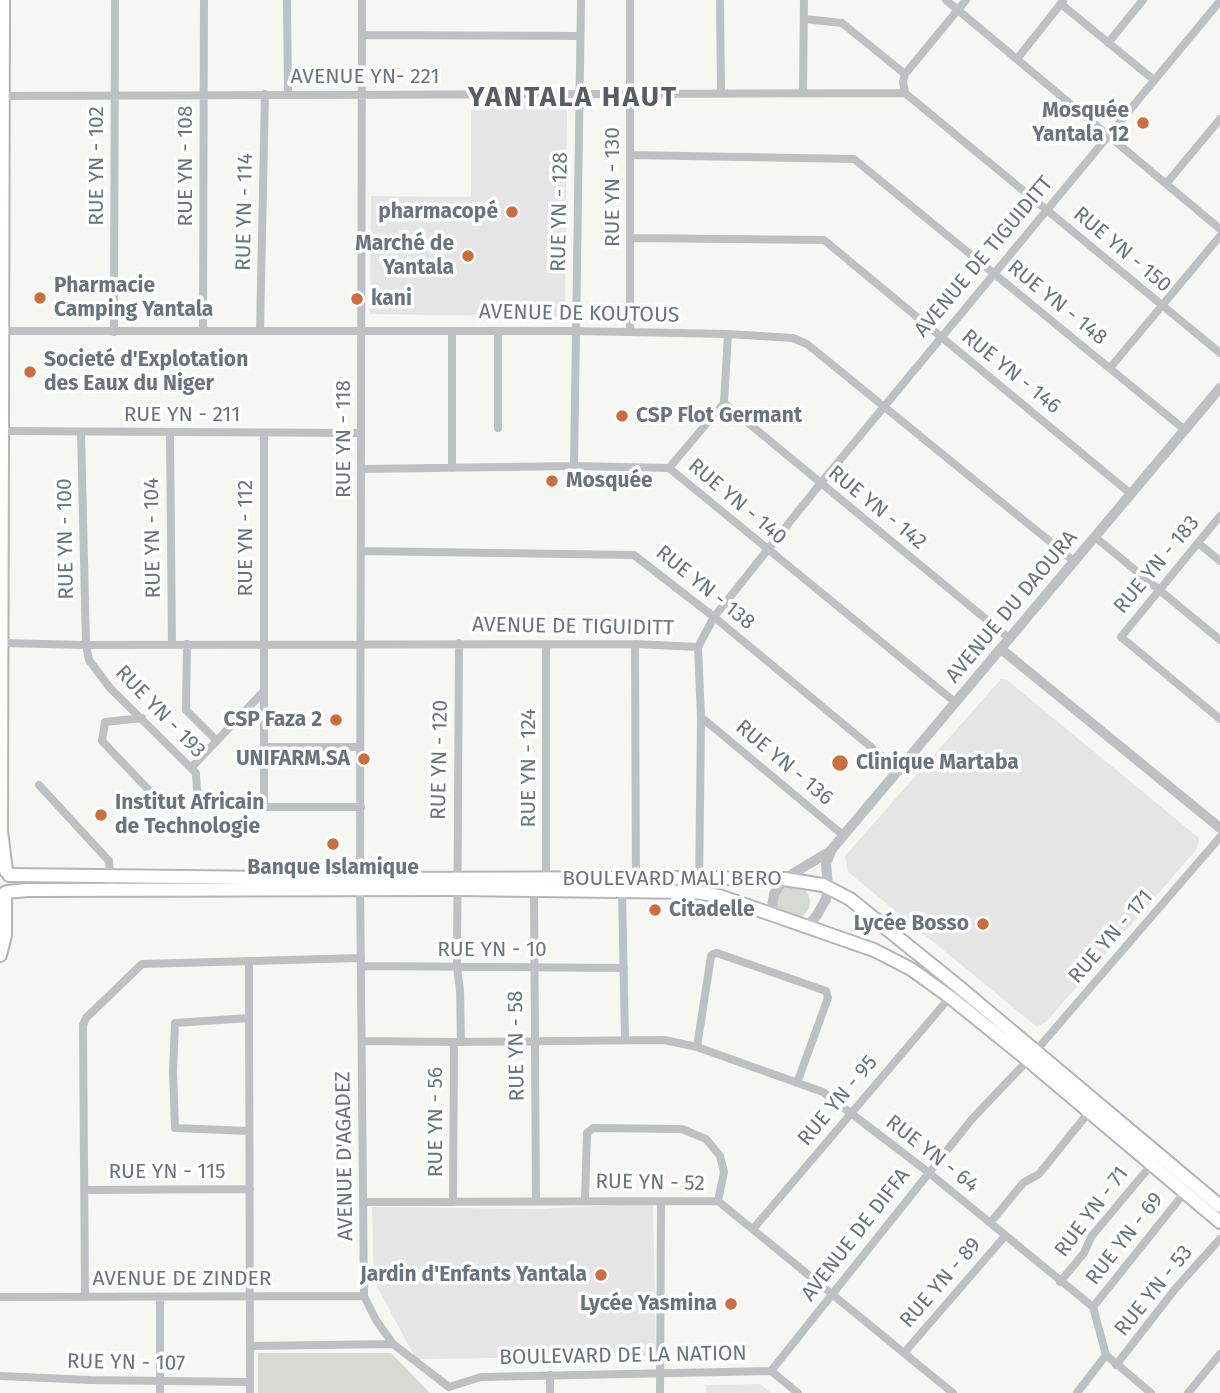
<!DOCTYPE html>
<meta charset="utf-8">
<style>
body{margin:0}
canvas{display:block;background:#f6f6f3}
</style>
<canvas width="1220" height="1393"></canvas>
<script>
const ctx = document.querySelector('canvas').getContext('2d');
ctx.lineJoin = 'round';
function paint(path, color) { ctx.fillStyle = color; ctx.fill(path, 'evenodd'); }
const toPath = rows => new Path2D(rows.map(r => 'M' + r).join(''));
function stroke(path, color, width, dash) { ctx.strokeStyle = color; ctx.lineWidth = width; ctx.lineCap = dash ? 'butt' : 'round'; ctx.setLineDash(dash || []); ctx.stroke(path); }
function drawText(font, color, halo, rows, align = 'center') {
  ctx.font = font + ' "Fira Sans",sans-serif'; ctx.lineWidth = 7; ctx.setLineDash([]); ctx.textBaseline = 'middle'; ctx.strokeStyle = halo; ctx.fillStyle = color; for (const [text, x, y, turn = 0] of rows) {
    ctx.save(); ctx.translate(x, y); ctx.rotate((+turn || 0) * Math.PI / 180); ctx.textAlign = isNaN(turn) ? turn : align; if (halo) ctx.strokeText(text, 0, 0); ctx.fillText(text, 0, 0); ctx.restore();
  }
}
paint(toPath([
 [471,101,567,102,565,317,370,314,371,196,471,197],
 [1001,679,1007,680,1199,838,1197,849,1046,1022,1037,1027,848,872,845,856],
 [653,1203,656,1356,416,1359,374,1281,372,1207,539,1209],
 [760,1384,771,1393,706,1393,706,1385]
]), '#e4e5e4');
paint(toPath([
 '776 902a17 17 0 1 1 34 0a17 17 0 1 1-34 0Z',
 [258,1353,391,1353,430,1393,258,1393]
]), '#d5dad3');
const primary = toPath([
 [9,875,360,879,699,878,784,879,823,885,850,899,959,987,1220,1206],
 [7,892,28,890,456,889,695,892,719,896,874,950,911,969,950,997,1028,1060,1220,1222]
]);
const trunk = toPath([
 [3,0,1,831,6,871],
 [0,955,5,935,5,893]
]);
stroke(primary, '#b2b5b9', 16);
stroke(trunk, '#b2b4b8', 16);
stroke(toPath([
 [287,0,288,94],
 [362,0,360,879,364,1296,376,1320,393,1344,449,1387],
 [720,0,721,93],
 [946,0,1220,229],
 [1061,4,1154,80],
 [804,19,842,23,905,74],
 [362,35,580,36],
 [1108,43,1143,0],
 [1017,59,1063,1],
 [803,93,804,0],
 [905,93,1220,353],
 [905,93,903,82,905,74,966,0],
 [3,96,905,93],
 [630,155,854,159,1185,430],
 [1166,184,1220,119],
 [630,238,824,240,1131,494],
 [260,330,265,94],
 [4,331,576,331,728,334,793,338,807,344,1075,562],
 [203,331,204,0],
 [452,331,452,468],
 [498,331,498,428],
 [114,332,115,0],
 [630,332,630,0],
 [1110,368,1220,236],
 [724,403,1010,639],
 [2,431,361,433],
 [81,432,86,645,89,660,110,688,196,773,198,808],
 [170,432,172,644],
 [574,466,581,0],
 [669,468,724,403,728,334],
 [361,469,574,466,669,468,956,703],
 [1220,516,1121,637,1220,719],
 [1095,537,1220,640],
 [1198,543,1220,561],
 [361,551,634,555,714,617,900,771],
 [1,643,86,645,635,644,698,647,714,617,820,484,1220,1],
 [459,643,457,968,460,990,461,1042],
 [187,644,186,710,216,740],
 [635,644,636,881],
 [546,645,546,880],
 [698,647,701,717,699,893],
 [701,717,844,836],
 [142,718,105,722,102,741,165,807,361,807],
 [264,747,360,747],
 [191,768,263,692],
 [39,785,109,861,112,890],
 [264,808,264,433],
 [534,890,536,1201],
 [622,891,625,1040],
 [249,961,250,1393],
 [361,966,624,968],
 [249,1018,175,1023,173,1071,175,1128,249,1131],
 [362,1041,454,1042,664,1040,697,1047,823,1092,928,1172,1093,1307,1106,1355,1151,1393],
 [697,1047,711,956,713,954,717,953,826,991,828,998,797,1083],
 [85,1190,250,1189],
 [585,1200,587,1133,593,1128,682,1129,706,1139,720,1156,724,1172,718,1201],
 [363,1202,718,1201,953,1393],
 [453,1202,454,1042],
 [990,1223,1023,1183,1039,1174,1089,1112],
 [753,1229,950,997],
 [1060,1282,1084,1253,1091,1237,1152,1164],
 [0,1297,364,1296],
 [85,1297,83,1025,86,1018,142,964,361,958],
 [160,1297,160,1393],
 [1093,1307,1185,1192],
 [250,1346,393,1344],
 [904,1353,1005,1236],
 [1116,1365,1176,1288,1220,1239],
 [771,1371,972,1119,1028,1060,1220,837],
 [0,1376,90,1380,250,1382],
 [449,1387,481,1377,771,1371,798,1393],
 [550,1393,550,1375],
 [660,1393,661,1202],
 [1077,1393,1106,1355],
 [1188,1393,1220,1354]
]), '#bec1c4', 8);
stroke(toPath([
 [1001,649,1220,828],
 [771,914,774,894,784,879,832,850],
 [807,927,817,915,826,899,828,887,826,864,832,849,1220,388]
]), '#bec1c4', 10);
stroke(primary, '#fff', 12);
stroke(trunk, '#fff', 12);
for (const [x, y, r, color] of [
 [1143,123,7,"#cc6d3e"],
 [512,212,7,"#cc6d3e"],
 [468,256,7,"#cc6d3e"],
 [40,298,7,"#cc6d3e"],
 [357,299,7,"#cc6d3e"],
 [30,372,7,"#cc6d3e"],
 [622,416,7,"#cc6d3e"],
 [552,481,7,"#cc6d3e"],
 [336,720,7,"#cc6d3e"],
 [364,759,7,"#cc6d3e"],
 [840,763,9,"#cc6d3e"],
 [101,815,7,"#cc6d3e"],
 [333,844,7,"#cc6d3e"],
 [655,910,7,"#cc6d3e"],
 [983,924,7,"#cc6d3e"],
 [601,1275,7,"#cc6d3e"],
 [731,1304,7,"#cc6d3e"]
]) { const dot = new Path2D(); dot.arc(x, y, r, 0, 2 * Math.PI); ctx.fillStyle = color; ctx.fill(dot); stroke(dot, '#fff', 2.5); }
drawText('21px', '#697480', '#fff', [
 ["AVENUE YN- 221",365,77],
 ["RUE YN - 102",97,166,-90],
 ["RUE YN - 108",186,166,-90],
 ["RUE YN - 130",613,187,-90],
 ["RUE YN - 114",245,212,-89],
 ["RUE YN - 128",560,212,-89],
 ["RUE YN - 150",1122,250,40],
 ["AVENUE DE TIGUIDITT",984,257,-50],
 ["RUE YN - 148",1057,303,39],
 ["AVENUE DE KOUTOUS",579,314,1],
 ["RUE YN - 146",1011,372,39],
 ["RUE YN - 211",182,415],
 ["RUE YN - 118",344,439,-90],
 ["RUE YN - 140",737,502,40],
 ["RUE YN - 142",877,508,39],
 ["RUE YN - 104",153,538,-91],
 ["RUE YN - 112",246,538,-90],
 ["RUE YN - 100",66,539,-91],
 ["RUE YN - 183",1157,565,-50],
 ["RUE YN - 138",705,588,39],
 ["AVENUE DU DAOURA",1012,607,-50],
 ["AVENUE DE TIGUIDITT",573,627,1],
 ["RUE YN - 193",160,712,46],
 ["RUE YN - 120",440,760,-89],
 ["RUE YN - 136",784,763,40],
 ["RUE YN - 124",529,768,-90],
 ["BOULEVARD MALI BERO",672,879],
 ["RUE YN - 171",1111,937,-49],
 ["RUE YN - 10",492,950],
 ["RUE YN - 58",517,1046,-91],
 ["RUE YN - 95",838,1101,-50],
 ["RUE YN - 56",436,1122,-90],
 ["RUE YN - 64",932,1154,38],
 ["AVENUE D'AGADEZ",345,1156,-91],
 ["RUE YN - 115",167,1172],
 ["RUE YN - 52",650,1183,1],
 ["RUE YN - 71",1092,1212,-53],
 ["AVENUE DE DIFFA",856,1235,-52],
 ["RUE YN - 69",1125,1239,-52],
 ["AVENUE DE ZINDER",182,1279],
 ["RUE YN - 89",941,1283,-49],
 ["RUE YN - 53",1154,1291,-51],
 ["BOULEVARD DE LA NATION",623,1356,-1],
 ["RUE YN - 107",126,1363,1]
]);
drawText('bold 21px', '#697480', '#fff', [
 ["Mosquée",1129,111],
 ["Yantala 12",1129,135],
 ["pharmacopé",498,212],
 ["Marché de",454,244],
 ["Yantala",454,268],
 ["Pharmacie",54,286,"left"],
 ["Camping Yantala",54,310,"left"],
 ["kani",371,299,"left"],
 ["Societé d'Explotation",44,360,"left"],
 ["des Eaux du Niger",44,384,"left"],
 ["CSP Flot Germant",636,416,"left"],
 ["Mosquée",566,481,"left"],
 ["CSP Faza 2",322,720],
 ["UNIFARM.SA",350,759],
 ["Clinique Martaba",856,763,"left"],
 ["Institut Africain",115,803,"left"],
 ["de Technologie",115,827,"left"],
 ["Banque Islamique",333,868,"center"],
 ["Citadelle",669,910,"left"],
 ["Lycée Bosso",969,924],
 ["Jardin d'Enfants Yantala",587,1275],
 ["Lycée Yasmina",717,1304]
], 'right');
ctx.letterSpacing = '2px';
drawText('bold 28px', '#565d67', '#fff', [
 ["YANTALA HAUT",573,98]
]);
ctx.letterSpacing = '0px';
</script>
